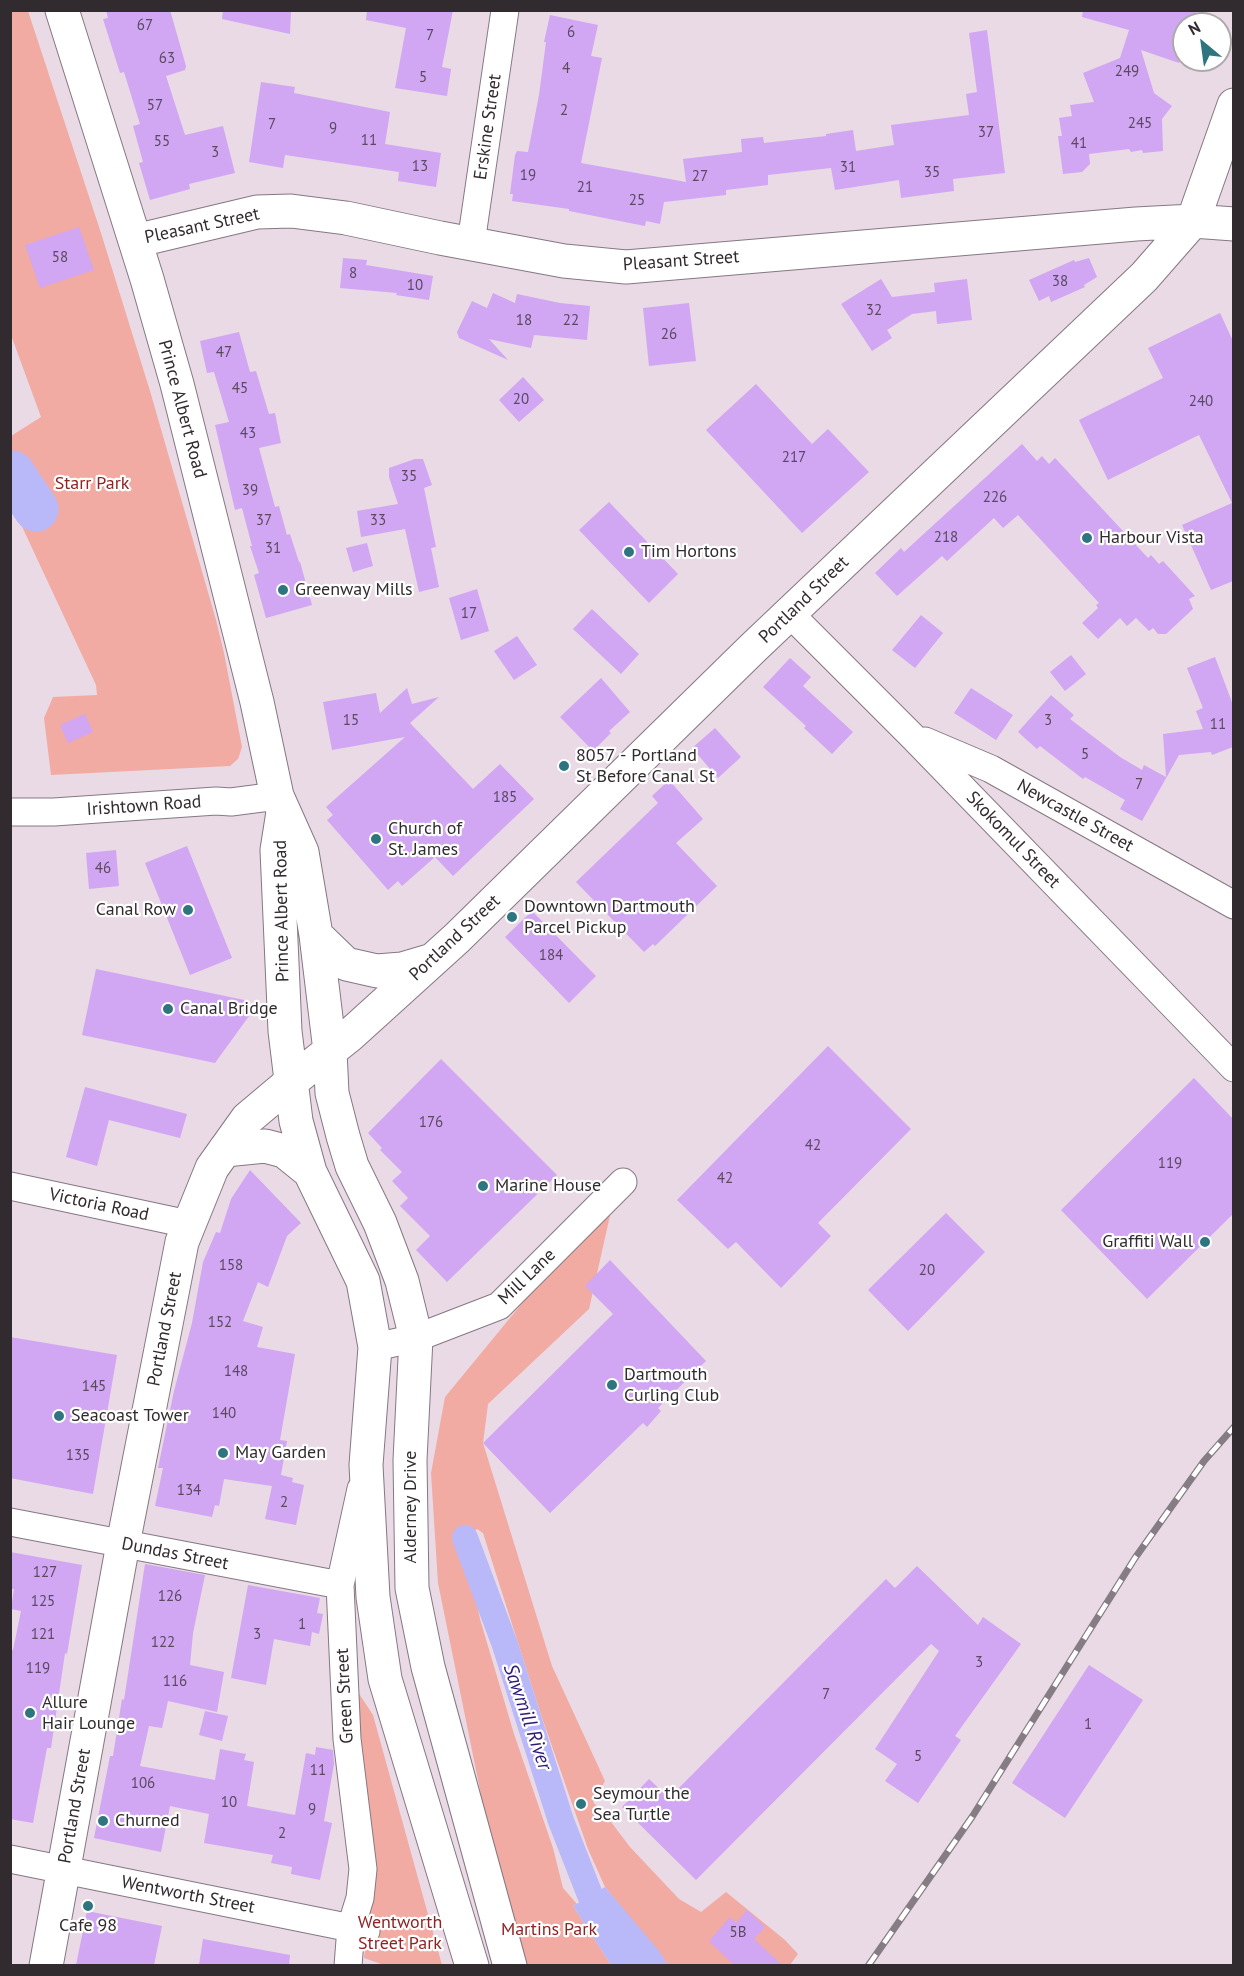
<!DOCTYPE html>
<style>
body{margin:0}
#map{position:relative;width:1244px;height:1976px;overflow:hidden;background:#e9dae5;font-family:"PT Sans",sans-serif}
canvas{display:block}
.frame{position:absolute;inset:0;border:12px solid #312b2f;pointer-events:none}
.north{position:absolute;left:1172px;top:12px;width:60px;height:60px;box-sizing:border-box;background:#fff;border:2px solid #adaaac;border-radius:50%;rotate:331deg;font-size:16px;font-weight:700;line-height:24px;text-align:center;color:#312b2f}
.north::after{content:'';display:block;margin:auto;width:21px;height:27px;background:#2e7580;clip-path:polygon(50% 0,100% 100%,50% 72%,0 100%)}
</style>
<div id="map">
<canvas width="1244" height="1976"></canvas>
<div class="frame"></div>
<div class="north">N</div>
</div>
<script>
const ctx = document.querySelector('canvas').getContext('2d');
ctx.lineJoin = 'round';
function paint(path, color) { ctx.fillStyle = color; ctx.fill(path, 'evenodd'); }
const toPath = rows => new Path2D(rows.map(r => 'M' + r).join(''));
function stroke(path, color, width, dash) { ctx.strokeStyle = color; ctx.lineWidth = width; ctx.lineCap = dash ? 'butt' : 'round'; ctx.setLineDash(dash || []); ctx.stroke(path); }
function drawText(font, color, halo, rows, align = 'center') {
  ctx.font = font + ' "PT Sans",sans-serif'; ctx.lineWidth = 4.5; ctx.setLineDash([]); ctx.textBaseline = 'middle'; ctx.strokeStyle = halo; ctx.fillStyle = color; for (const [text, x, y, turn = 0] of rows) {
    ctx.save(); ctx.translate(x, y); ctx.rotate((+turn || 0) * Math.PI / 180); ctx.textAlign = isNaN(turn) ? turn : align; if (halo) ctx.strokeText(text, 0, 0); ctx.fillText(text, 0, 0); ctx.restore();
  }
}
paint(toPath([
 [11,11,28,11,101,233,150,391,216,620,224,653,242,747,238,759,230,766,51,775,44,718,53,697,97,695,96,685,11,503,11,436,41,417,11,335],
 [616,1189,589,1309,488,1404,483,1443,552,1666,605,1781,593,1802,608,1818,630,1847,679,1899,701,1912,726,1892,785,1940,798,1954,790,1965,668,1965,605,1887,588,1849,541,1715,483,1533,477,1529,469,1536,466,1552,480,1619,514,1734,553,1848,563,1888,577,1904,573,1906,611,1965,524,1965,488,1829,438,1583,431,1473,445,1397],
 [356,1689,373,1715,442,1965,384,1965,364,1958,375,1871]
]), '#f1aba3');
paint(toPath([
 [605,1887,659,1951,668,1965,611,1965,573,1906]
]), '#b9b8f9');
stroke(toPath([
 [465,1538,505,1645,561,1821,590,1895]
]), '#b9b8f9', 26);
stroke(toPath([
 [12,473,36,509]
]), '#b9b8f9', 45);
paint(toPath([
 [106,10,170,10,186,66,185,70,166,76,185,135,223,126,235,173,189,184,190,189,150,200,139,163,143,162,133,126,140,124,124,72,120,73,103,19,108,18],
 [223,10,291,10,290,34,222,19],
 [367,10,453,10,442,67,451,69,447,96,395,88,406,28,366,20],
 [1083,10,1197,10,1192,24,1184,24,1184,49,1179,63,1141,50,1154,93,1172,106,1162,119,1163,151,1143,153,1142,150,1131,152,1129,149,1089,154,1090,164,1082,172,1063,174,1058,136,1062,136,1059,118,1072,116,1070,105,1094,102,1083,73,1120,58,1129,30,1082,17],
 [550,15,598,25,591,56,602,58,581,163,686,182,683,159,742,152,741,139,763,137,764,143,826,136,826,134,853,130,856,151,894,145,891,125,969,115,966,94,977,92,969,33,987,30,1005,173,953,179,954,191,901,198,899,180,835,190,831,168,768,175,768,185,726,190,726,195,664,202,660,224,646,221,645,226,569,211,569,209,512,201,513,194,510,194,515,155,517,151,528,152,539,95,546,42,544,42],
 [261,82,295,87,294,93,390,112,385,144,441,153,436,187,398,181,399,172,285,155,283,168,249,162],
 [79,227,94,270,40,288,25,245],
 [343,258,367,260,366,265,433,276,429,300,396,295,397,293,340,288],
 [1089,258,1097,277,1084,285,1085,287,1051,302,1049,296,1039,301,1029,280,1074,260,1075,262],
 [881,279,892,297,935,292,934,283,967,279,972,320,937,324,936,311,912,314,887,330,892,338,872,351,841,304],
 [493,293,515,303,517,294,560,303,590,306,587,340,534,335,531,348,489,339,508,360,459,338,457,332,472,301,487,308],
 [689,303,696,361,649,366,643,308],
 [1220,313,1233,341,1233,581,1211,590,1182,525,1232,503,1199,435,1108,480,1079,420,1163,378,1148,348],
 [239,332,250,372,256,371,269,414,275,413,281,443,259,448,275,507,279,506,287,535,290,534,299,562,300,562,312,605,266,618,254,575,259,573,250,546,252,546,242,508,235,510,215,425,229,422,214,372,207,373,200,341],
 [523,377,544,400,519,422,499,400],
 [756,384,812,444,828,429,869,472,802,533,706,430],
 [1022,444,1037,461,1042,456,1049,464,1055,458,1148,558,1151,555,1159,564,1163,561,1195,596,1189,599,1193,609,1166,634,1158,634,1153,628,1149,631,1136,618,1127,626,1120,618,1098,639,1082,623,1098,608,1096,605,1099,603,1018,515,1003,528,994,518,947,561,942,556,897,596,875,573,901,548,904,552],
 [415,459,423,459,432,485,424,488,436,547,431,548,439,587,419,592,405,529,361,537,357,511,398,504,389,477,389,468],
 [609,502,678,574,649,603,579,530],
 [367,543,373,566,353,572,346,548],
 [477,589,489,631,461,640,449,598],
 [592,609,639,654,621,674,573,629],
 [921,615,943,633,915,668,892,650],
 [517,636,537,665,514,680,494,651],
 [1071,655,1086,674,1065,691,1050,672],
 [1215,657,1233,705,1233,747,1212,755,1211,752,1179,755,1142,821,1120,809,1125,800,1085,777,1083,779,1040,746,1037,749,1018,732,1051,695,1074,715,1070,719,1120,757,1142,770,1144,765,1166,777,1163,734,1203,729,1196,711,1203,708,1187,668],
 [790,658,811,677,803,686,853,732,832,754,804,728,806,726,763,687],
 [601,678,630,712,609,731,611,733,593,751,560,717],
 [407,688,412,704,439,697,410,723,473,789,500,764,534,799,453,876,435,857,402,886,398,881,388,890,327,820,333,815,326,807,405,737,332,750,323,702,376,693,380,713],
 [971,688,1013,715,996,740,954,713],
 [85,714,93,732,68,743,60,725],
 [715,728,741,757,718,778,692,748],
 [669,780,703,819,676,843,717,886,655,946,653,944,644,952,576,882,658,803,652,796],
 [187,846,232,958,190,975,145,863],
 [116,850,119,886,89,889,86,853],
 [532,911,596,976,569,1003,505,937],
 [96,969,249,1001,249,1016,215,1063,82,1035],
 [828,1046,911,1129,818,1223,831,1236,781,1288,736,1242,728,1249,677,1200],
 [441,1059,557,1175,447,1282,416,1250,430,1236,400,1206,408,1198,392,1181,402,1172,380,1150,382,1148,368,1133],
 [1194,1078,1233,1119,1233,1214,1147,1299,1061,1210],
 [85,1087,187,1114,180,1138,109,1120,97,1166,66,1157],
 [250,1170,301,1223,287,1236,268,1287,258,1282,243,1321,263,1327,257,1347,295,1354,280,1440,287,1441,281,1475,293,1478,292,1482,304,1485,296,1525,265,1519,272,1486,224,1479,219,1506,215,1505,212,1517,155,1506,163,1468,158,1468,174,1391,192,1323,203,1262,216,1232,220,1233,231,1199],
 [946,1213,985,1252,908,1331,868,1290],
 [610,1260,706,1361,658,1408,661,1411,647,1427,643,1423,550,1513,483,1443,613,1314,585,1286],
 [10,1337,117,1355,93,1494,10,1478],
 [10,1552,82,1565,67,1654,65,1653,51,1748,47,1748,33,1823,10,1819,10,1650,13,1650,21,1611,11,1609,14,1589,10,1589],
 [145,1564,205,1575,193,1633,190,1665,224,1672,217,1712,168,1701,162,1728,149,1726,140,1766,215,1780,220,1749,246,1754,244,1760,254,1762,247,1806,295,1815,306,1753,315,1755,316,1747,333,1750,334,1764,324,1821,332,1823,320,1880,291,1874,292,1867,271,1863,273,1855,204,1843,209,1814,170,1806,161,1852,94,1838,110,1756,113,1756,122,1699,124,1700],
 [917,1566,978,1625,983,1617,1021,1644,955,1736,961,1740,918,1803,885,1781,897,1764,875,1749,939,1651,931,1644,696,1880,622,1807,649,1779,669,1798,886,1579,895,1588],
 [248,1585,320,1598,317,1613,323,1614,319,1634,312,1632,310,1646,274,1639,266,1685,231,1678],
 [1089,1665,1143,1700,1065,1818,1012,1783],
 [205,1711,228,1716,222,1741,199,1735],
 [747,1910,765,1927,754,1939,782,1965,734,1965,709,1941,730,1917,736,1923],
 [87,1911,162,1926,154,1965,76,1965],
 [203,1939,290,1955,289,1965,199,1965]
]), '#d1a6f2');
const minor = toPath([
 [471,243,505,10],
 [790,614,913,737,1234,1068],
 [925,741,991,769,1234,905],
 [10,812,54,812,216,801,231,802,277,796],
 [10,1186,188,1224],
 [375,1347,416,1338,499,1306,623,1182],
 [10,1522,340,1585],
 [10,1859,366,1931],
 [348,1966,351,1927,360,1898,363,1869,347,1739,340,1585,361,1489]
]);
const tertiary = toPath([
 [46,1966,123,1544,182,1242,212,1168,247,1119,291,1082]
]);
const secondary = toPath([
 [62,10,147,279,177,384,257,702,277,796,302,852,316,935,330,1051,332,1093,343,1136,352,1166,380,1223,402,1281,416,1338,410,1460,412,1588,428,1667,510,1966],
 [135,241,257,212,291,211,346,218,440,238,564,261,626,267,1136,224,1193,221,1234,224],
 [283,812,277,850,285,1031,296,1121,310,1172,363,1281,375,1347,366,1465,373,1597,385,1679,472,1966],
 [316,935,346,964,377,971,402,969,429,961],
 [291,1082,350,1035,457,938,753,648,1144,277,1193,221,1234,105],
 [225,1150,265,1146,284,1151,310,1172]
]);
stroke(minor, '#857882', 29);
stroke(tertiary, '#857882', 35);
stroke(secondary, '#857882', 35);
stroke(minor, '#fff', 27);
stroke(tertiary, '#fff', 33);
stroke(secondary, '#fff', 33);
const rail = toPath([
 [868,1966,972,1817,1135,1558,1204,1461,1234,1427]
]);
stroke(rail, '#867c83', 7);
stroke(rail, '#fff', 4.5, [14]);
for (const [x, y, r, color] of [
 [1087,538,6,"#2e7580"],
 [629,552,6,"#2e7580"],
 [283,590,6,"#2e7580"],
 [564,766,6,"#2e7580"],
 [376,839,6,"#2e7580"],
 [188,910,6,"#2e7580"],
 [512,917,6,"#2e7580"],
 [168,1009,6,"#2e7580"],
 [483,1186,6,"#2e7580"],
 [1205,1242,6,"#2e7580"],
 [612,1385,6,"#2e7580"],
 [59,1416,6,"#2e7580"],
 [223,1453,6,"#2e7580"],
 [30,1713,6,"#2e7580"],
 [581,1804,6,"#2e7580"],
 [103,1821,6,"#2e7580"],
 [88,1906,6,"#2e7580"]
]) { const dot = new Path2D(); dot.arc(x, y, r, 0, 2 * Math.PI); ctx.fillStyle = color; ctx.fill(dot); stroke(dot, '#fff', 2); }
drawText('15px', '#594a60', null, [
 ["67",145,26],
 ["6",571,33],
 ["7",430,36],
 ["63",167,59],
 ["4",566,69],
 ["249",1127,72],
 ["5",423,78],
 ["57",155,106],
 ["2",564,111],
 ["245",1140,124],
 ["7",272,125],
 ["9",333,129],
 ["37",986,133],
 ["11",369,141],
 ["55",162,142],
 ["41",1079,144],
 ["3",215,153],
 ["13",420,167],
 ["31",848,168],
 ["35",932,173],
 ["19",528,176],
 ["27",700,177],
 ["21",585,188],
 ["25",637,201],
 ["58",60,258],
 ["8",353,274],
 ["38",1060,282],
 ["10",415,286],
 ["32",874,311],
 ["18",524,321],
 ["22",571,321],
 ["26",669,335],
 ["47",224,353],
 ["45",240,389],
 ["20",521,400],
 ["240",1201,402],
 ["43",248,434],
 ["217",794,458],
 ["35",409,477],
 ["39",250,491],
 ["226",995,498],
 ["37",264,521],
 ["33",378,521],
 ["218",946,538],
 ["31",273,549],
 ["17",469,614],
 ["15",351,721],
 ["3",1048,721],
 ["11",1218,725],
 ["5",1085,755],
 ["7",1139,785],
 ["185",505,798],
 ["46",103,869],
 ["184",551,956],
 ["176",431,1123],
 ["42",813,1146],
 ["119",1170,1164],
 ["42",725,1179],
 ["158",231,1266],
 ["20",927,1271],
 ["152",220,1323],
 ["148",236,1372],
 ["145",94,1387],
 ["140",224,1414],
 ["135",78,1456],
 ["134",189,1491],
 ["2",284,1503],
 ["127",45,1573],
 ["126",170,1597],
 ["125",43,1602],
 ["1",302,1625],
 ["121",43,1635],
 ["3",257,1635],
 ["122",163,1643],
 ["3",979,1663],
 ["119",38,1669],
 ["116",175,1682],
 ["7",826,1695],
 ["1",1088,1725],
 ["5",918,1757],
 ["11",318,1771],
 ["106",143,1784],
 ["10",229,1803],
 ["9",312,1810],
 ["2",282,1834],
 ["5B",738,1933]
]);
drawText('18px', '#312b2f', '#fff', [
 ["Erskine Street",488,127,-82],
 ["Pleasant Street",202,226,-12],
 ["Pleasant Street",681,261,-4],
 ["Prince Albert Road",182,409,75],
 ["Portland Street",804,600,-44],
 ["Irishtown Road",144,806,-4],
 ["Newcastle Street",1075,816,29],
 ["Skokomul Street",1013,840,46],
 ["Prince Albert Road",282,911,-91],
 ["Portland Street",455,938,-43],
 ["Victoria Road",99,1205,12],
 ["Mill Lane",527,1277,-44],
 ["Portland Street",165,1329,-79],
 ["Alderney Drive",411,1507,-90],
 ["Dundas Street",175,1554,11],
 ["Green Street",345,1696,-93],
 ["Portland Street",75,1806,-80],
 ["Wentworth Street",188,1895,11]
]);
drawText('18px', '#8f2222', '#fff', [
 ["Starr Park",92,484],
 ["Wentworth",400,1923],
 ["Street Park",400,1944],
 ["Martins Park",549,1930]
]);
drawText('18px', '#312b2f', '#fff', [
 ["Harbour Vista",1099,538],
 ["Tim Hortons",641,552],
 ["Greenway Mills",295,590],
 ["8057 - Portland",576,756],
 ["St Before Canal St",576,777],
 ["Church of",388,829],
 ["St. James",388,850],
 ["Downtown Dartmouth",524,907],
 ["Parcel Pickup",524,928],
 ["Canal Row",176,910,"right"],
 ["Canal Bridge",180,1009],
 ["Marine House",495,1186],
 ["Graffiti Wall",1193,1242,"right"],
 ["Dartmouth",624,1375],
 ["Curling Club",624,1396],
 ["Seacoast Tower",71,1416],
 ["May Garden",235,1453],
 ["Allure",42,1703],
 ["Hair Lounge",42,1724],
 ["Seymour the",593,1794],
 ["Sea Turtle",593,1815],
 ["Churned",115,1821],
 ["Cafe 98",88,1926,"center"]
], 'left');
drawText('italic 20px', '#2f1a75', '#fff', [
 ["Sawmill River",527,1717,71]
]);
</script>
